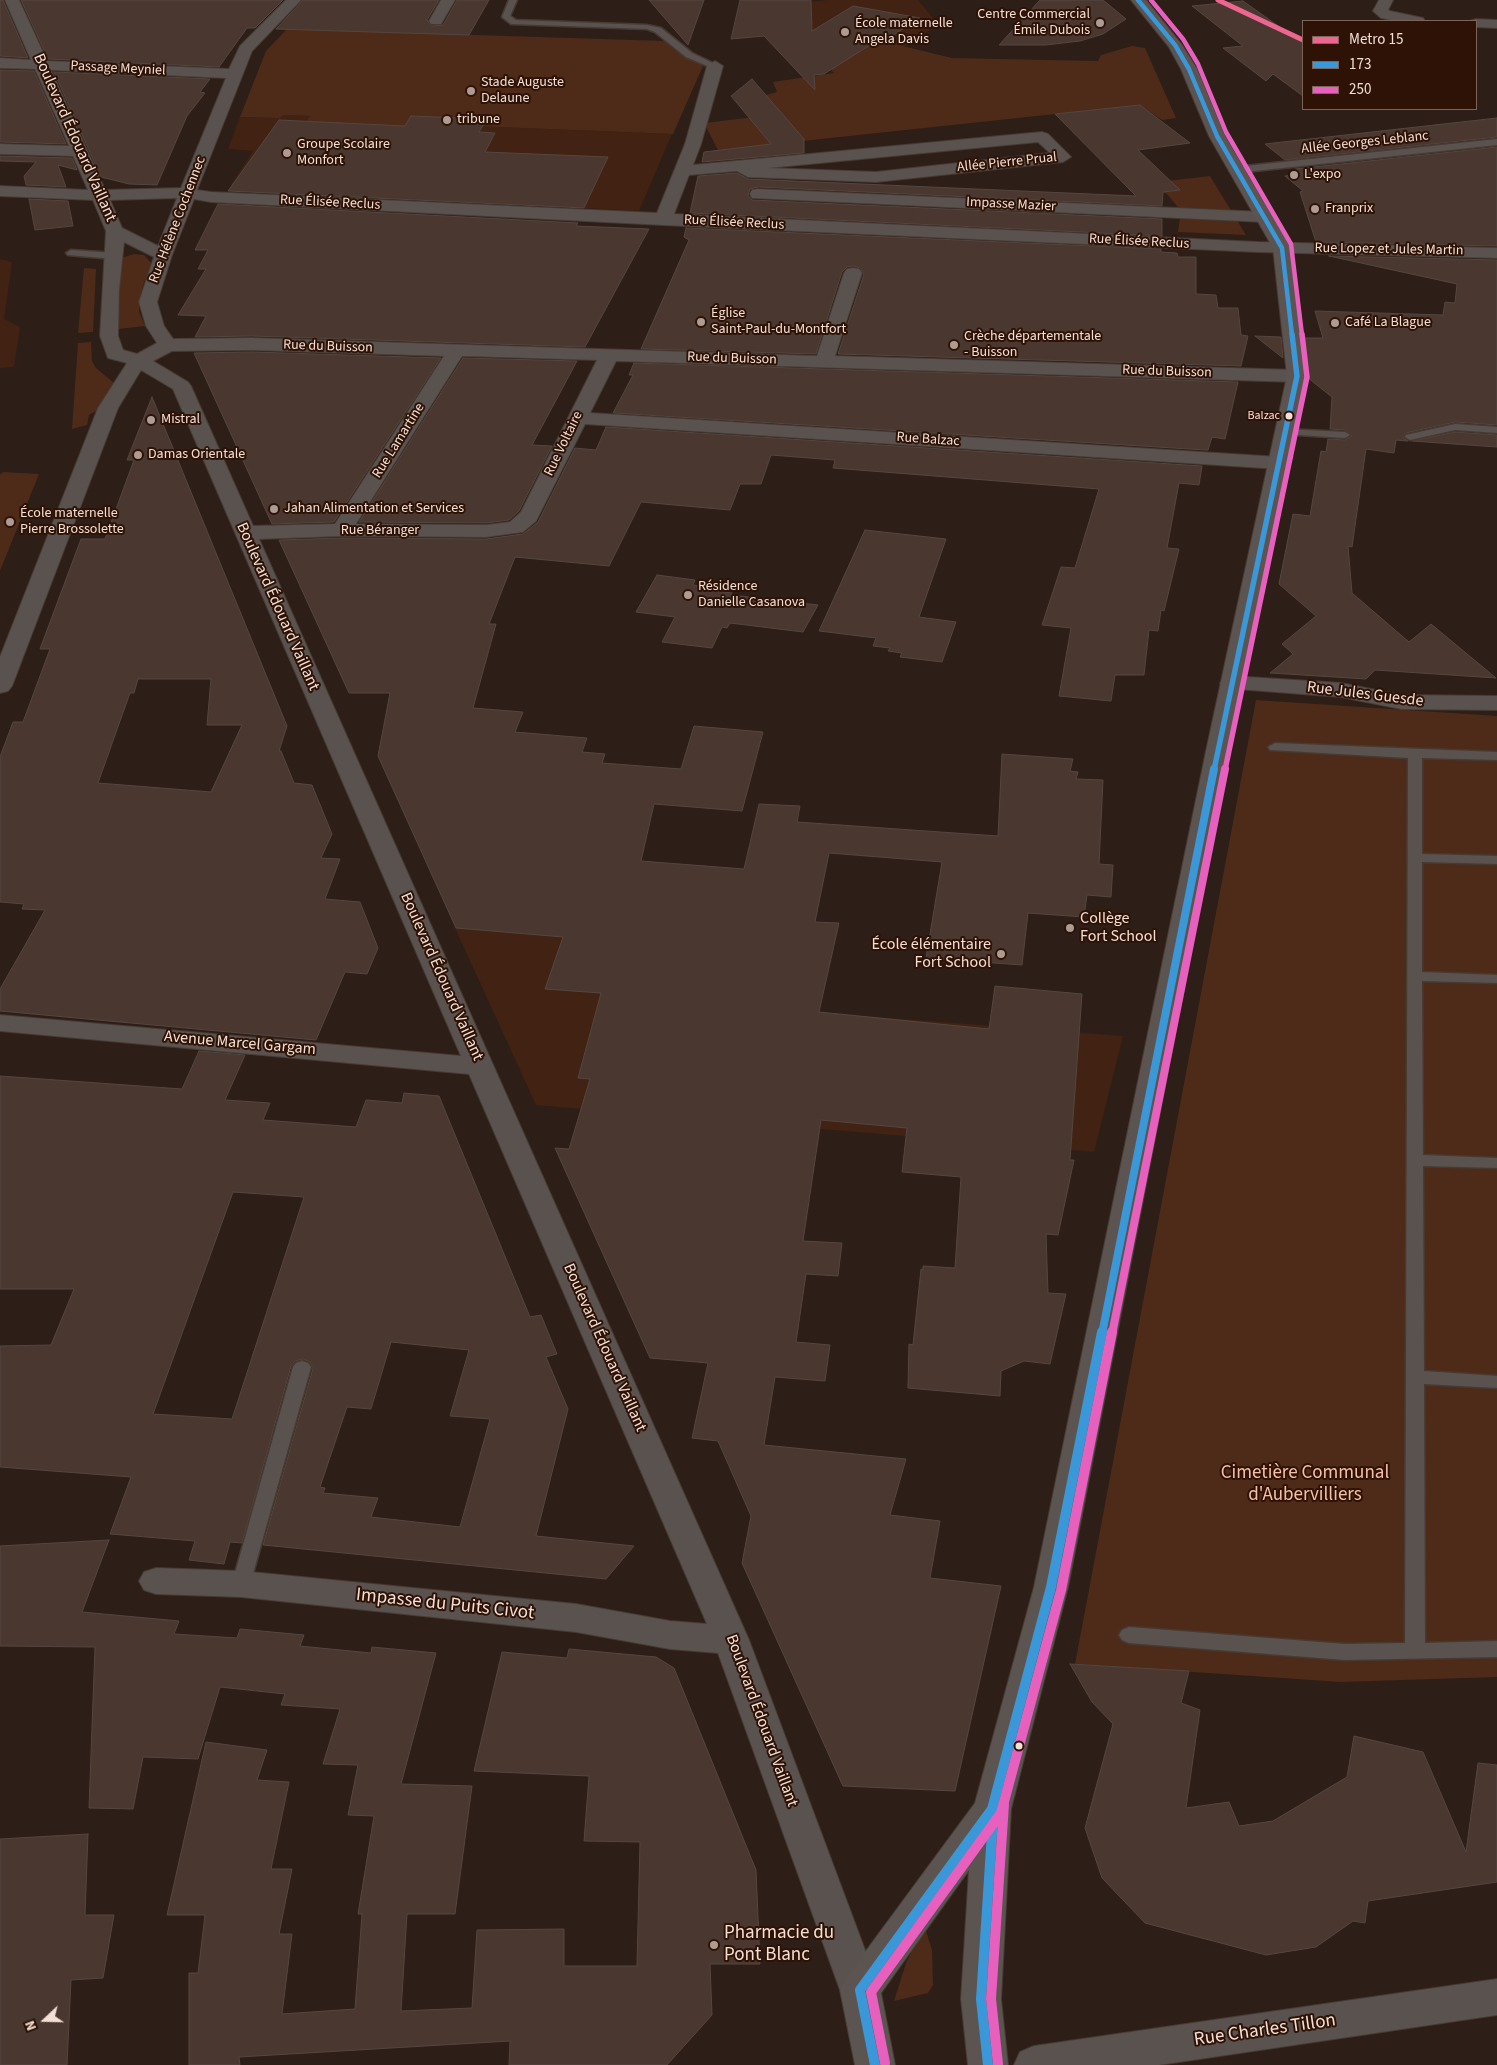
<!DOCTYPE html>
<meta charset="utf-8">
<style>
body{margin:0}
#map{position:relative;width:1497px;height:2065px;overflow:hidden;background:#2d1e17;font-family:"Source Sans 3",sans-serif}
canvas{display:block}
.legend{position:absolute;left:1302px;top:20px;width:175px;height:90px;box-sizing:border-box;background:#2d1205;border:1px solid #7c6459;margin:0;padding:6px 9px;list-style:none;font-size:15px;color:#f3dfd6}
.legend li{display:flex;align-items:center;gap:10px;height:25px}
.legend b{width:25px;border:1px solid #7c6459}
.north{position:absolute;left:20px;top:1995px;width:50px;height:50px;-webkit-text-stroke:4px #2d1205;paint-order:stroke;rotate:249deg;font-size:14px;font-weight:700;line-height:20px;text-align:center;color:#f3dfd6}
.north::after{content:'';display:block;margin:auto;width:18px;height:22px;background:#f3dfd6;clip-path:polygon(50% 0,100% 100%,50% 72%,0 100%)}
</style>
<div id="map">
<canvas width="1497" height="2065"></canvas>
<ul class="legend">
<li><b style="height:6px;background:#ed6691"></b>Metro 15</li>
<li><b style="height:6px;background:#3a97d8"></b>173</li>
<li><b style="height:6px;background:#e760bd"></b>250</li>
</ul>
<div class="north">N</div>
</div>
<script>
const ctx = document.querySelector('canvas').getContext('2d');
ctx.lineJoin = 'round';
function paint(path, color) { ctx.fillStyle = color; ctx.fill(path, 'evenodd'); }
const toPath = rows => new Path2D(rows.map(r => 'M' + r).join(''));
function stroke(path, color, width, dash) { ctx.strokeStyle = color; ctx.lineWidth = width; ctx.lineCap = dash ? 'butt' : 'round'; ctx.setLineDash(dash || []); ctx.stroke(path); }
function drawText(font, color, halo, rows, align = 'center') {
  ctx.font = font + ' "Source Sans 3",sans-serif'; ctx.lineWidth = 4; ctx.setLineDash([]); ctx.textBaseline = 'middle'; ctx.strokeStyle = halo; ctx.fillStyle = color; for (const [text, x, y, turn = 0] of rows) {
    ctx.save(); ctx.translate(x, y); ctx.rotate((+turn || 0) * Math.PI / 180); ctx.textAlign = isNaN(turn) ? turn : align; if (halo) ctx.strokeText(text, 0, 0); ctx.fillText(text, 0, 0); ctx.restore();
  }
}
paint(toPath([
 [827,0,918,0,938,24,907,46,856,54,743,9],
 [284,115,310,116,292,142,423,124,672,134,639,211,237,189,231,185,253,151,228,149,240,117,280,118],
 [0,259,12,262,4,319,20,327,14,367,0,368],
 [455,928,807,958,798,1011,1123,1036,1094,1152,536,1105]
]), '#422212');
paint(toPath([
 [287,29,665,41,683,56,703,66,673,134,423,124,292,142,310,116,284,115,280,118,240,117,266,51],
 [878,40,952,58,1098,61,1101,55,1132,46,1145,48,1176,118,1162,120,1140,105,718,150,704,123,781,114,766,95,777,92,773,82,834,73,818,56],
 [1210,176,1246,235,1178,232,1181,211,1167,194,1141,184],
 [134,254,144,255,153,265,144,282,139,301,139,312,145,326,118,329,121,258],
 [84,268,96,269,93,332,78,333],
 [91,342,92,361,96,368,114,383,101,408,89,415,87,425,72,429,78,343],
 [3,472,39,474,0,571,0,475],
 [1256,700,1497,716,1497,1677,1341,1682,1075,1664],
 [922,1930,926,1931,932,1950,933,1985,928,1993,894,2001,906,1963]
]), '#4e2a18');
const building = toPath([
 [0,0,3,0,28,58,0,56,0,0],
 [21,0,283,0,255,28,247,28,219,67,48,59,21,0],
 [303,0,439,0,427,20,431,26,443,25,457,0,489,0,469,35,276,29,303,0],
 [649,0,704,0,688,45,649,0],
 [740,0,811,0,812,31,853,6,920,18,884,41,878,40,824,74,814,75,815,90,764,36,731,39,740,0],
 [1040,0,1103,0,1126,19,1103,34,1080,41,1046,45,999,45,1040,0],
 [1243,1,1298,40,1303,39,1303,96,1273,74,1266,81,1223,48,1243,46,1192,6,1243,1],
 [0,70,34,71,66,144,0,142,0,70],
 [54,72,210,79,200,92,205,93,187,116,157,185,129,184,101,177,54,72],
 [752,79,804,139,804,153,702,162,704,152,771,144,731,96,752,79],
 [1140,105,1190,143,1138,150,1180,190,1163,192,1162,206,758,187,750,189,748,195,752,200,1162,219,1162,236,690,213,698,176,737,173,748,179,1136,196,1055,114,1140,105],
 [411,116,487,119,479,132,495,133,485,152,608,157,584,208,228,191,279,120,405,126,411,116],
 [1497,118,1497,137,1285,160,1265,144,1497,118],
 [1497,147,1497,246,1316,242,1300,192,1303,191,1285,176,1302,174,1295,169,1497,147],
 [0,156,72,158,77,170,58,165,66,187,26,185,24,176,36,162,0,161,0,156],
 [29,199,68,201,73,226,35,230,29,199],
 [218,204,578,223,576,226,649,229,585,347,252,336,195,337,206,316,178,315,206,269,198,269,208,250,195,250,218,204],
 [686,228,1161,249,1161,252,1177,253,1178,257,1196,257,1196,294,1216,295,1218,308,1238,308,1241,335,1248,336,1241,366,838,354,864,274,860,268,853,266,847,267,842,272,816,354,641,349,689,240,684,237,686,228],
 [1329,256,1497,260,1497,425,1455,422,1406,433,1403,438,1408,441,1396,440,1394,453,1366,449,1352,547,1348,546,1352,593,1409,642,1431,624,1496,678,1375,670,1366,679,1270,673,1293,654,1282,644,1316,616,1279,584,1293,514,1310,516,1321,451,1326,452,1328,439,1345,440,1352,436,1345,430,1330,429,1332,397,1308,378,1304,338,1323,338,1315,311,1443,315,1445,302,1455,303,1457,284,1329,256],
 [1255,336,1281,337,1283,358,1255,336],
 [252,352,441,358,334,522,272,524,194,353,252,352],
 [463,358,577,361,532,445,552,446,519,511,509,520,486,523,359,522,463,358],
 [634,363,1238,382,1225,439,1212,437,1208,450,1205,450,613,413,633,375,629,375,634,363],
 [152,397,287,726,279,751,281,751,294,783,312,785,332,834,321,858,340,859,325,899,360,902,378,948,367,974,345,972,316,1040,0,1011,0,989,45,910,22,909,24,904,0,902,0,757,13,722,23,722,50,649,40,649,81,539,105,539,134,460,127,460,152,397],
 [138,679,211,679,207,725,242,725,211,792,98,783,130,693,134,693,138,679],
 [606,427,1202,466,1199,485,1179,483,1167,548,1179,549,1164,611,1161,610,1158,631,1149,630,1144,675,1115,675,1111,701,1059,696,1071,628,1042,625,1061,567,1075,568,1099,489,833,468,835,460,771,455,761,484,740,484,730,510,641,502,609,566,515,557,489,624,496,624,473,708,523,712,515,732,587,738,582,752,605,754,602,763,681,769,694,726,763,732,742,811,654,804,641,861,744,869,759,804,800,806,797,822,998,836,1002,754,1073,759,1070,771,1078,772,1076,779,1103,780,1099,864,1113,865,1111,897,1087,895,1084,917,1028,913,1022,965,926,958,942,862,829,853,815,922,839,923,819,1012,989,1029,995,986,1082,994,1070,1160,1074,1160,1058,1235,1046,1234,1048,1293,1066,1294,1050,1364,1024,1361,1001,1371,1000,1396,908,1388,909,1344,913,1345,921,1269,923,1270,923,1266,955,1268,961,1177,902,1172,907,1128,821,1120,803,1241,842,1243,838,1276,806,1274,796,1342,830,1345,825,1381,775,1377,764,1445,906,1459,890,1515,940,1521,930,1578,1001,1586,955,1791,843,1786,742,1563,751,1516,718,1441,692,1438,708,1363,650,1358,555,1148,569,1149,590,1079,578,1078,601,993,545,989,563,937,456,928,378,756,390,693,349,693,279,540,342,538,486,539,523,534,538,522,575,448,596,450,606,427],
 [1455,432,1497,435,1497,447,1412,441,1455,432],
 [865,530,946,539,919,617,956,622,942,662,900,657,902,653,888,651,890,648,873,646,876,638,819,631,865,530],
 [657,575,695,580,693,585,716,588,715,591,732,593,731,595,818,605,803,632,730,623,727,628,722,627,712,648,662,642,675,617,636,612,657,575],
 [199,1051,245,1055,225,1100,270,1103,263,1120,356,1127,366,1100,402,1103,404,1093,439,1096,530,1317,541,1315,557,1354,546,1357,568,1409,536,1536,634,1546,606,1579,263,1545,313,1368,310,1362,303,1359,295,1361,291,1366,242,1543,230,1542,224,1564,189,1560,195,1541,110,1534,131,1477,0,1467,0,1346,51,1345,74,1289,0,1289,0,1076,182,1089,199,1051],
 [233,1192,304,1197,232,1419,153,1414,233,1192],
 [391,1342,469,1350,450,1416,490,1419,460,1527,371,1517,378,1498,323,1493,325,1488,320,1487,347,1407,371,1409,391,1342],
 [109,1540,82,1612,179,1621,174,1634,237,1638,240,1629,304,1635,300,1646,371,1653,372,1647,436,1653,401,1784,472,1786,455,1914,407,1914,401,2011,472,2008,477,1930,564,1929,564,1966,637,1966,640,1842,584,1841,589,1776,474,1771,502,1652,567,1658,569,1649,656,1657,674,1668,756,1870,760,1964,710,1964,712,2015,667,2065,509,2065,510,2041,239,2057,240,2065,189,2065,189,1973,198,1973,205,1915,167,1915,206,1742,267,1750,257,1780,289,1782,271,1869,292,1869,279,1934,292,1934,282,2014,355,2009,362,1914,358,1914,374,1816,348,1815,358,1765,323,1764,340,1709,281,1705,285,1694,220,1687,198,1759,143,1757,133,1809,89,1808,95,1647,0,1646,0,1546,109,1540],
 [1070,1664,1189,1671,1181,1703,1200,1710,1186,1808,1229,1802,1239,1826,1273,1821,1347,1777,1354,1736,1423,1752,1466,1852,1478,1763,1497,1765,1497,1882,1368,1901,1365,1923,1353,1921,1316,1947,1266,1955,1145,1923,1102,1878,1085,1828,1113,1724,1092,1702,1070,1664],
 [88,1834,85,1915,114,1915,103,1978,71,1980,67,2065,0,2065,0,1839,88,1834]
]);
paint(building, '#4a3830');
stroke(building, '#544640', 1);
const service = toPath([
 [509,0,517,0,510,16,516,20,647,25,661,28,692,53,719,66,712,68,686,57,655,32,647,29,511,24,502,17,509,0],
 [1497,139,1497,145,1236,173,1232,170,1236,167,1497,139],
 [71,250,115,253,120,256,115,259,68,255,66,253,71,250],
 [1455,424,1497,427,1497,433,1455,430,1410,440,1405,437,1406,435,1455,424],
 [1286,429,1345,432,1350,435,1345,438,1282,434,1281,432,1286,429],
 [1275,743,1497,752,1497,760,1422,758,1422,854,1497,856,1497,864,1422,862,1422,972,1497,975,1497,983,1422,981,1423,1155,1497,1158,1497,1168,1423,1166,1424,1371,1497,1376,1497,1388,1424,1384,1425,1643,1497,1641,1497,1657,1345,1660,1129,1643,1122,1640,1119,1635,1122,1630,1129,1627,1345,1644,1405,1643,1408,758,1270,750,1268,747,1275,743],
 [302,1361,308,1363,311,1367,250,1584,248,1589,241,1591,234,1589,232,1584,293,1367,296,1363,302,1361]
]);
const minor = toPath([
 [5,0,19,0,47,61,229,69,240,46,286,0,301,0,252,51,197,190,211,192,657,213,685,144,707,66,715,61,723,66,701,144,693,165,1042,132,1048,134,1071,157,1063,162,876,182,748,177,737,171,689,175,674,214,1258,242,1497,248,1497,258,1258,252,663,225,211,202,194,199,172,255,157,302,164,326,173,339,252,338,817,356,844,273,847,269,853,268,859,269,862,273,835,356,1297,370,1304,372,1307,376,1304,380,1297,382,616,361,590,413,1279,457,1286,459,1289,463,1286,467,1279,469,585,424,536,521,523,532,486,537,342,536,259,539,749,1640,880,1990,874,2002,860,2008,846,2002,840,1990,718,1653,670,1649,576,1632,241,1597,156,1594,144,1590,139,1581,144,1572,156,1568,241,1571,576,1604,670,1621,707,1624,469,1074,0,1031,0,1015,461,1056,173,389,141,370,118,408,12,686,8,691,0,693,0,657,98,408,127,363,108,358,100,336,106,231,93,200,0,196,0,186,88,190,73,156,0,154,0,144,69,146,35,69,0,68,0,58,31,60,5,0],
 [51,70,226,78,181,188,105,190,51,70],
 [1038,142,1050,153,876,172,768,168,1038,142],
 [177,198,158,246,122,228,110,200,177,198],
 [124,242,154,257,139,302,146,326,157,343,137,354,123,350,118,336,119,290,124,242],
 [252,350,444,356,335,524,253,526,191,386,188,382,153,361,172,351,252,350],
 [462,356,597,360,521,512,510,522,486,525,356,524,462,356],
 [441,0,455,0,441,24,431,24,429,21,441,0],
 [1379,0,1393,0,1388,10,1390,11,1423,18,1425,21,1396,21,1381,18,1373,11,1379,0],
 [1476,19,1497,20,1497,28,1476,27,1476,21,1470,21,1476,19],
 [758,189,1264,212,1270,213,1273,217,1270,221,1264,222,752,198,750,194,752,190,758,189],
 [1232,676,1341,683,1401,695,1497,696,1497,710,1401,709,1341,697,1224,688,1220,683,1224,678,1232,676]
]);
const tertiary = toPath([
 [1497,1979,1497,2015,1159,2065,1014,2065,1020,2052,1034,2046,1497,1979]
]);
const secondary = toPath([
 [1131,0,1146,0,1182,45,1197,69,1225,136,1291,248,1307,376,1230,751,1068,1587,1011,1809,1001,1999,1008,2065,968,2065,961,1999,969,1870,881,1993,895,2065,855,2065,840,1990,846,1978,975,1803,1034,1587,1206,751,1287,376,1273,248,1209,136,1181,69,1169,47,1131,0]
]);
stroke(service, '#473a33', 3);
stroke(minor, '#473a33', 2);
stroke(tertiary, '#473a33', 2);
stroke(secondary, '#473a33', 2);
paint(service, '#5a524f');
paint(minor, '#5a524f');
paint(tertiary, '#5a524f');
paint(secondary, '#5c5451');
stroke(toPath([
 [1138,0,1175,45,1189,69,1217,136,1282,248,1292,335]
]), '#3a97d8', 4.5);
stroke(toPath([
 [1214,770,1297,376,1292,334]
]), '#3a97d8', 5.5);
stroke(toPath([
 [1102,1334,1214,769]
]), '#3a97d8', 8);
stroke(toPath([
 [875,2065,860,1990,992,1809,1051,1587,1102,1332],
 [988,2065,981,1999,994,1803]
]), '#3a97d8', 10);
stroke(toPath([
 [1151,0,1183,39,1198,64,1226,132,1291,244,1302,335]
]), '#e760bd', 4.5);
stroke(toPath([
 [1225,770,1307,377,1302,334]
]), '#e760bd', 5.5);
stroke(toPath([
 [1112,1334,1225,769]
]), '#e760bd', 8);
stroke(toPath([
 [885,2063,871,1992,1001,1813,1061,1590,1112,1332],
 [998,2064,991,1999,1004,1804]
]), '#e760bd', 10);
stroke(toPath([
 [1218,0,1303,40]
]), '#ed6691', 5);
for (const [x, y, r, color] of [
 [1100,23,5,"#ae9b93"],
 [845,32,5,"#ae9b93"],
 [471,91,5,"#ae9b93"],
 [447,120,5,"#ae9b93"],
 [287,153,5,"#ae9b93"],
 [1294,175,5,"#ae9b93"],
 [1315,209,5,"#ae9b93"],
 [701,322,5,"#ae9b93"],
 [1335,323,5,"#ae9b93"],
 [954,345,5,"#ae9b93"],
 [1289,416,4.5,"#f3dfd6"],
 [151,420,5,"#ae9b93"],
 [138,455,5,"#ae9b93"],
 [274,509,5,"#ae9b93"],
 [10,522,5,"#ae9b93"],
 [688,595,5,"#ae9b93"],
 [1070,928,5,"#ae9b93"],
 [1001,954,5,"#ae9b93"],
 [1019,1746,4.5,"#f3dfd6"],
 [714,1945,5,"#ae9b93"]
]) { const dot = new Path2D(); dot.arc(x, y, r, 0, 2 * Math.PI); ctx.fillStyle = color; ctx.fill(dot); stroke(dot, '#2d1205', 2); }
drawText('12px', '#f3dfd6', '#2d1205', [
 ["Balzac",1280,416]
], 'right');
drawText('14px', '#f3dfd6', '#2d1205', [
 ["Centre Commercial",1090,15,"right"],
 ["Émile Dubois",1090,31,"right"],
 ["École maternelle",855,24],
 ["Angela Davis",855,40],
 ["Stade Auguste",481,83],
 ["Delaune",481,99],
 ["tribune",457,120],
 ["Groupe Scolaire",297,145],
 ["Monfort",297,161],
 ["L'expo",1304,175],
 ["Franprix",1325,209],
 ["Église",711,314],
 ["Saint-Paul-du-Montfort",711,330],
 ["Café La Blague",1345,323],
 ["Crèche départementale",964,337],
 ["- Buisson",964,353],
 ["Mistral",161,420],
 ["Damas Orientale",148,455],
 ["Jahan Alimentation et Services",284,509],
 ["École maternelle",20,514],
 ["Pierre Brossolette",20,530],
 ["Résidence",698,587],
 ["Danielle Casanova",698,603]
], 'left');
drawText('14px', '#f3dfd6', '#2d1205', [
 ["Passage Meyniel",118,69,3],
 ["Allée Georges Leblanc",1365,143,-6],
 ["Allée Pierre Prual",1007,163,-6],
 ["Rue Élisée Reclus",330,203,3],
 ["Impasse Mazier",1011,205,3],
 ["Rue Hélène Cochennec",178,220,-69],
 ["Rue Élisée Reclus",734,223,3],
 ["Rue Élisée Reclus",1139,242,3],
 ["Rue Lopez et Jules Martin",1389,250,1],
 ["Rue du Buisson",328,347,2],
 ["Rue du Buisson",732,359,2],
 ["Rue du Buisson",1167,372,2],
 ["Rue Balzac",928,440,4],
 ["Rue Lamartine",399,441,-58],
 ["Rue Voltaire",564,444,-64],
 ["Rue Béranger",380,531]
]);
drawText('16px', '#f3dfd6', '#2d1205', [
 ["Boulevard Édouard Vaillant",74,138,66],
 ["Boulevard Édouard Vaillant",277,607,66],
 ["Rue Jules Guesde",1365,695,7],
 ["Boulevard Édouard Vaillant",441,977,66],
 ["Avenue Marcel Gargam",240,1044,5],
 ["Boulevard Édouard Vaillant",604,1348,66],
 ["Boulevard Édouard Vaillant",761,1721,70]
]);
drawText('16px', '#f3dfd6', '#2d1205', [
 ["Collège",1080,919],
 ["Fort School",1080,937],
 ["École élémentaire",991,945,"right"],
 ["Fort School",991,963,"right"]
], 'left');
drawText('19px', '#f6c0a7', '#2d1205', [
 ["Cimetière Communal",1305,1474],
 ["d'Aubervilliers",1305,1496]
]);
drawText('19px', '#f3dfd6', '#2d1205', [
 ["Impasse du Puits Civot",445,1605,6],
 ["Rue Charles Tillon",1265,2031,-8]
]);
drawText('19px', '#f3dfd6', '#2d1205', [
 ["Pharmacie du",724,1934],
 ["Pont Blanc",724,1956]
], 'left');
</script>
